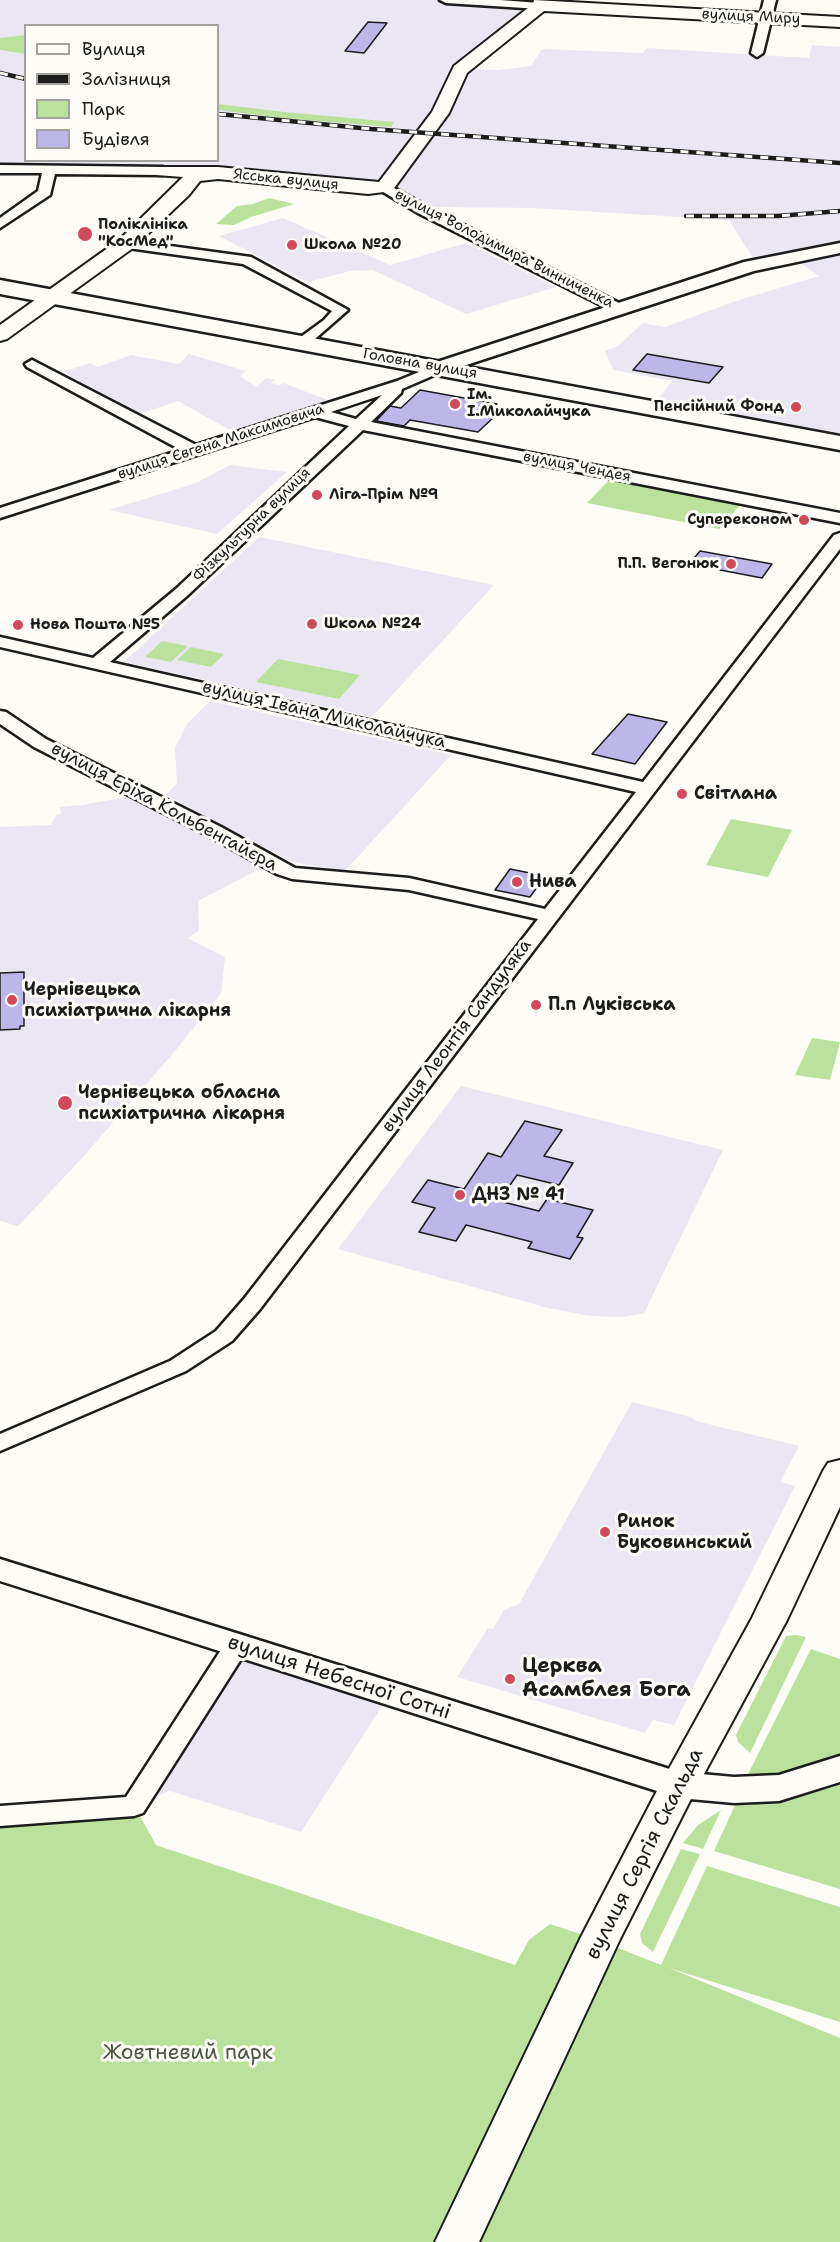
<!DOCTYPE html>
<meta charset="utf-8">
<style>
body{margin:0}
#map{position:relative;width:840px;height:2242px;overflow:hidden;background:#fdfcf7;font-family:"Shantell Sans",sans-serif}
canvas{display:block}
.legend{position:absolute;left:24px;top:24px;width:195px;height:138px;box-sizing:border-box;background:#fdfcf7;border:2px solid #a3a29f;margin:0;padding:8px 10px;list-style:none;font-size:18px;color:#1c1c1c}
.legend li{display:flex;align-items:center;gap:12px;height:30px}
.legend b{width:30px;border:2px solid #a3a29f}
</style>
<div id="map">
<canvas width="840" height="2242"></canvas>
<ul class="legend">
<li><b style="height:8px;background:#fdfcf7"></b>Вулиця</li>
<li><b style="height:8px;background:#1c1c1c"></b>Залізниця</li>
<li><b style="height:16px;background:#bbe29d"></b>Парк</li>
<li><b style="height:16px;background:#bcb7e8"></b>Будівля</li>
</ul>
</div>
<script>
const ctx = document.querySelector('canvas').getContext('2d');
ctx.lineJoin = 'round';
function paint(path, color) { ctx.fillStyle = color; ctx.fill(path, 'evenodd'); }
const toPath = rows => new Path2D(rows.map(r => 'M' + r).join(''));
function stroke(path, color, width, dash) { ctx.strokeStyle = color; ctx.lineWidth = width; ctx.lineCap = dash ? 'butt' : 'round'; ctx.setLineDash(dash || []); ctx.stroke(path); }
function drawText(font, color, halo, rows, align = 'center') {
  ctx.font = font + ' "Shantell Sans",sans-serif'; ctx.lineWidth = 6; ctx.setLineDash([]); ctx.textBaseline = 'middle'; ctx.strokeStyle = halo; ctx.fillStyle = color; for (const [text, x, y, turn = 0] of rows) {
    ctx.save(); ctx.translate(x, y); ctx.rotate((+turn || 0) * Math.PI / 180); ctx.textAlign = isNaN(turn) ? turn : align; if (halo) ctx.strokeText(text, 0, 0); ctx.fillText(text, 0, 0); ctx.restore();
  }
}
paint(toPath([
 [0,0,451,0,539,5,460,69,498,70,531,66,542,49,643,53,647,48,809,58,812,45,840,47,840,442,653,406,672,381,613,370,605,351,618,346,643,323,665,327,736,301,819,276,785,252,753,258,729,220,533,208,418,207,384,187,218,173,0,168,0,50,25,54,26,160,218,160,218,26,26,26,25,35,3,39,0,38],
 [283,218,390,265,466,243,556,287,466,314,373,270,350,271,308,282,219,236],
 [189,354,246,371,240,376,256,387,266,378,275,380,270,383,279,385,283,383,328,400,236,431,226,428,178,401,140,414,63,372,90,363,98,367,131,355,179,364],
 [230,465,287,472,217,534,109,510,196,483],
 [259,537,494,585,372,717,124,662],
 [210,701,451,755,345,871,292,862,166,795,177,783,175,748,187,724],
 [126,797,265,866,198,901,199,931,187,938,225,957,221,994,175,1051,84,1156,18,1226,0,1221,0,827,51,825,56,815,61,814,60,807,82,805],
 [461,1086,723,1150,644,1313,624,1317,590,1316,548,1308,338,1249],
 [632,1402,691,1417,696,1421,799,1446,780,1482,795,1486,674,1725,653,1720,645,1733,457,1677,488,1628,493,1629,504,1610,519,1604],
 [237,1644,390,1694,301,1832,170,1791,134,1805]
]), '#eae7f2');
paint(toPath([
 [25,35,25,54,0,50,0,38],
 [218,104,284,112,394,122,391,127,282,118,218,110],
 [269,198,294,204,251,217,234,225,216,224,237,206,253,204],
 [610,479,741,504,719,529,587,503],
 [162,641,188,646,171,662,145,657],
 [191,647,224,654,211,667,177,660],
 [278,659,360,675,339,699,256,682],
 [731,819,792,830,768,877,706,865],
 [812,1038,840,1042,830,1080,795,1075],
 [796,1635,806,1637,750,1753,738,1742,736,1735,786,1636],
 [811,1649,840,1659,840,1759,781,1780,745,1780],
 [840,1782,840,1889,714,1851,736,1803,778,1804],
 [134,1805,156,1845,515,1965,529,1940,550,1924,598,1940,661,1965,707,1866,840,1907,840,2022,669,1968,840,2038,840,2242,0,2242,0,1815],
 [721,1810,703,1849,683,1843,698,1825],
 [681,1849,700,1854,653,1952,642,1943,640,1934]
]), '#bbe29d');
const building = toPath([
 [368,22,387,23,364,53,345,51,368,22],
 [647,354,723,367,709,383,633,370,647,354],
 [420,390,497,404,485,415,494,417,478,432,410,420,404,426,376,421,390,406,401,408,420,390],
 [700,551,772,564,762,578,689,564,700,551],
 [628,714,667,722,635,764,592,754,628,714],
 [510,869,545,876,530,897,495,890,510,869],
 [24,972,24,1026,20,1026,20,1029,0,1030,0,973,24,972],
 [525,1121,562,1130,544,1156,573,1163,559,1185,517,1175,499,1201,539,1211,547,1199,593,1210,577,1237,583,1238,570,1259,528,1248,532,1242,466,1225,456,1241,419,1232,435,1208,412,1202,428,1180,464,1189,488,1153,501,1157,525,1121]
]);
paint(building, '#bcb7e8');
stroke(building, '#1c1c1c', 1.5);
const minor = toPath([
 [440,0,500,0,540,3,546,6,540,9,446,3,440,0],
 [764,0,776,0,763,53,757,57,751,53,764,0],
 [0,165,163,167,169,171,163,175,55,174,50,195,0,228,0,218,38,191,42,173,0,173,0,165],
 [385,183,430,208,625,306,627,309,625,312,615,312,420,214,380,190,378,187,380,184,385,183],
 [126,240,251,257,348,310,308,345,298,345,296,342,298,339,324,320,332,311,243,264,121,247,119,244,121,241,126,240],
 [32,360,196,445,397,381,441,363,448,367,446,370,402,389,401,393,371,422,840,513,840,523,363,430,188,595,110,662,643,782,834,535,840,533,840,549,260,1309,232,1341,186,1371,0,1451,0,1434,170,1361,216,1331,244,1299,538,919,409,890,292,879,277,874,207,835,34,747,0,724,0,711,6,712,46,739,221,827,295,868,409,878,545,909,636,792,0,647,0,637,93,658,176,589,349,426,315,417,0,518,0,508,181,450,27,367,25,364,32,360],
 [382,395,356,419,331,412,382,395],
 [237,1636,246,1639,250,1645,143,1813,134,1816,0,1826,0,1806,126,1797,228,1639,237,1636]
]);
const tertiary = toPath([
 [840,243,840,253,754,271,448,371,441,373,434,371,432,367,434,363,744,262,840,243],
 [0,1559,679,1772,734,1777,779,1775,840,1756,840,1782,779,1801,734,1803,679,1798,0,1581,0,1559]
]);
const secondary = toPath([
 [534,0,840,17,840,27,544,11,467,73,449,113,392,191,368,194,218,179,200,181,189,195,133,248,7,339,0,341,0,325,119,240,183,177,156,175,154,171,156,167,218,167,379,182,432,112,454,66,533,4,534,0],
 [840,1460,840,1507,787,1620,698,1785,620,1939,479,2242,435,2242,580,1939,660,1785,751,1620,823,1471,828,1463,840,1460]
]);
const primary = toPath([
 [0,280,840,436,840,450,0,294,0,280]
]);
stroke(minor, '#1c1c1c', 5);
stroke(tertiary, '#1c1c1c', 5);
stroke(secondary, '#1c1c1c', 4);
stroke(primary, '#1c1c1c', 5);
paint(minor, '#fdfcf7');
paint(tertiary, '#fdfcf7');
paint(secondary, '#fdfcf7');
paint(primary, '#fdfcf7');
const rail = toPath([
 [0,73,26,79],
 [218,114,371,129,840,163],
 [686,216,778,216,840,211]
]);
stroke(rail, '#1c1c1c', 4.5);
stroke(rail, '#fdfcf7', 3, [8]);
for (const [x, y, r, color] of [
 [85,234,8,"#d1495b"],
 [292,245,6,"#d1495b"],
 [455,404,6,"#d1495b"],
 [796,407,6,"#d1495b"],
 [317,495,6,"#d1495b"],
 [804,520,6,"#d1495b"],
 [731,564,6,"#d1495b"],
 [312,624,6,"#d1495b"],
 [18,625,6,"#d1495b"],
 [682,794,6,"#d1495b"],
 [517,882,6,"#d1495b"],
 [12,1000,6,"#d1495b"],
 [536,1005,6,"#d1495b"],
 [65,1103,8,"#d1495b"],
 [460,1195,6,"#d1495b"],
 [605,1532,6,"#d1495b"],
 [510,1679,6,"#d1495b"]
]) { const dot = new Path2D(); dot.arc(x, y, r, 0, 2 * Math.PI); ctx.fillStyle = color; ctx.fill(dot); stroke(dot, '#fdfcf7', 2); }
drawText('15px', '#1c1c1c', '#fdfcf7', [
 ["вулиця Миру",751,17,3],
 ["Ясська вулиця",286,180,6],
 ["вулиця Володимира Винниченка",504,249,27],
 ["Головна вулиця",420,364,10],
 ["вулиця Євгена Максимовича",221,442,-18],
 ["вулиця Чендея",577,467,11],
 ["Фізкультурна вулиця",252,525,-44]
]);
drawText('bold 15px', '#1c1c1c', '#fdfcf7', [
 ["Поліклініка",98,225],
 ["\"КосМед\"",98,242],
 ["Школа №20",304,245],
 ["Ім.",467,395],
 ["І.Миколайчука",467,412],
 ["Пенсійний Фонд",784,407,"right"],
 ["Ліга-Прім №9",329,495],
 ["Супереконом",792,520,"right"],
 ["П.П. Вегонюк",719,564,"right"],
 ["Школа №24",324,624],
 ["Нова Пошта №5",30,625]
], 'left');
drawText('18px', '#1c1c1c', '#fdfcf7', [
 ["вулиця Івана Миколайчука",324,715,13],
 ["вулиця Еріха Кольбенгайєра",164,807,28],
 ["вулиця Леонтія Сандуляка",457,1036,-53]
]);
drawText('bold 18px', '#1c1c1c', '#fdfcf7', [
 ["Світлана",694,794],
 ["Нива",529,882],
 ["Чернівецька",24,990],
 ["психіатрична лікарня",24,1011],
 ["П.п Луківська",548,1005],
 ["Чернівецька обласна",78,1093],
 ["психіатрична лікарня",78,1114],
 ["ДНЗ № 41",472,1195],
 ["Ринок",617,1522],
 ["Буковинський",617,1543]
], 'left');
drawText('bold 21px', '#1c1c1c', '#fdfcf7', [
 ["Церква",522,1667],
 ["Асамблея Бога",522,1691]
], 'left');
drawText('21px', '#1c1c1c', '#fdfcf7', [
 ["вулиця Небесної Сотні",339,1678,18],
 ["вулиця Сергія Скальда",645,1854,-63]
]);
drawText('21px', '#4c5743', '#fdfcf7', [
 ["Жовтневий парк",188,2054]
]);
</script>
